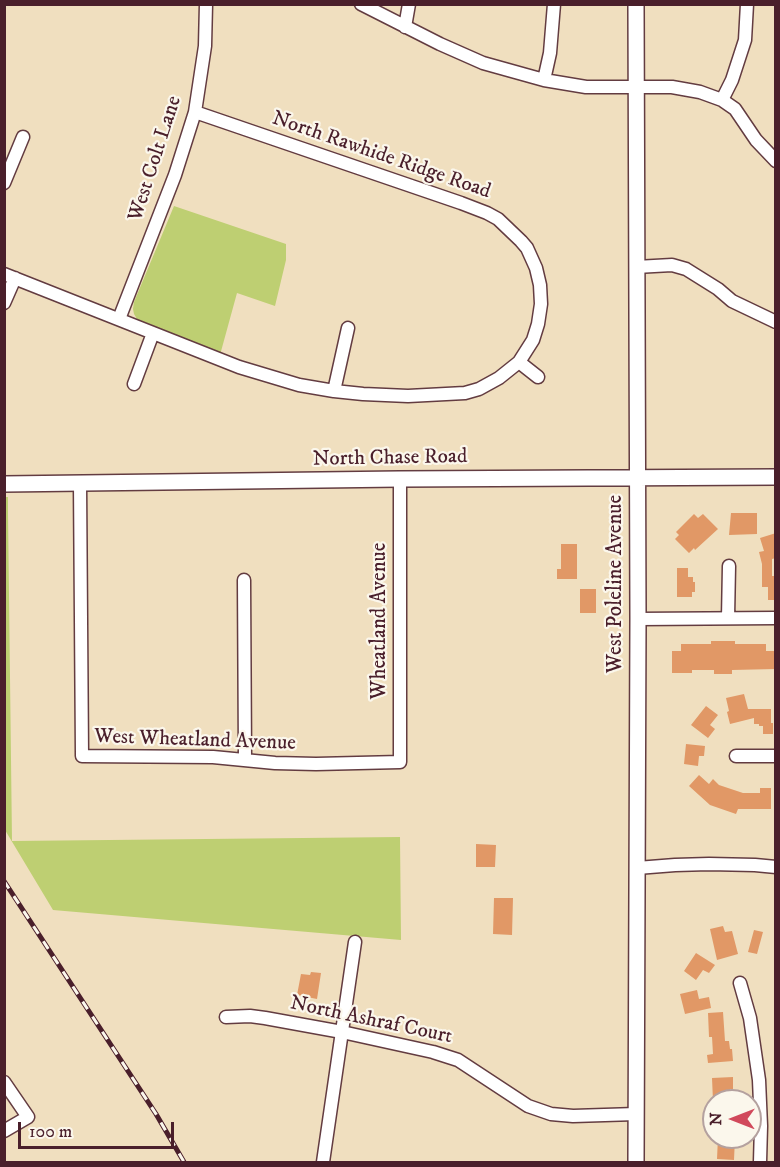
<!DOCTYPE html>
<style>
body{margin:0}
#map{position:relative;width:780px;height:1167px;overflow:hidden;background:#f0dfbf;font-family:"IM FELL DW Pica",serif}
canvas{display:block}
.frame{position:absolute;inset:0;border:6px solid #4a1f2b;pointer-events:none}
.north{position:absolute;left:702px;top:1089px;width:60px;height:60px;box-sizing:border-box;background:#fbf7ec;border:2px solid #b4a19f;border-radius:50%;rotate:270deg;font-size:16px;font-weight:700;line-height:24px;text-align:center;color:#4a1f2b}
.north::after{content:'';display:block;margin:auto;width:21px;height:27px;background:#d1495b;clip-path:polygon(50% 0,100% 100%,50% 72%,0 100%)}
.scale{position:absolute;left:18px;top:1122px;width:156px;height:27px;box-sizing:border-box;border:3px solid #4a1f2b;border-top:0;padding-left:8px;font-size:18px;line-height:21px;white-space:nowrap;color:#4a1f2b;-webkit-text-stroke:4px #fbf7ec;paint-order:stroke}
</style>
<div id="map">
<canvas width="780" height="1167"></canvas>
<div class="frame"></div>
<div class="north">N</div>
<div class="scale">100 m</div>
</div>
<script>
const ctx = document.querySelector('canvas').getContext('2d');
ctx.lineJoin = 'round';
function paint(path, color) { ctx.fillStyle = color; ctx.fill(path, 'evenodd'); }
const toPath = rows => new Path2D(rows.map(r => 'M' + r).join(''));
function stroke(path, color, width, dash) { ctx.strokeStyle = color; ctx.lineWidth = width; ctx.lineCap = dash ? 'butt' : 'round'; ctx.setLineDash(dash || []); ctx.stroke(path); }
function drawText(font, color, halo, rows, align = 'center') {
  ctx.font = font + ' "IM FELL DW Pica",serif'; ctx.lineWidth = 4.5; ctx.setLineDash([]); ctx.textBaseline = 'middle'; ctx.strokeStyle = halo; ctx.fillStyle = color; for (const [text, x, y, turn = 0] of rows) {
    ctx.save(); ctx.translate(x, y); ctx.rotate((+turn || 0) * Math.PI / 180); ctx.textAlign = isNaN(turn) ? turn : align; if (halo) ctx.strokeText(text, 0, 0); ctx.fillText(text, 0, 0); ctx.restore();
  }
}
paint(toPath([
 [174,206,286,244,286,260,275,306,237,293,220,355,142,322,137,319,134,314,133,309,134,302],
 [4,497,8,497,8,513,12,841,400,837,401,940,53,910,5,830]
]), '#becf72');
paint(toPath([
 [731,513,757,513,757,534,729,535],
 [694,514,698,518,703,514,718,529,695,550,694,548,689,553,675,539,679,535,676,532],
 [776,533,776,558,772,559,772,576,776,576,776,600,768,600,768,587,762,587,762,564,759,552,764,551,760,538],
 [561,544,577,544,577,579,557,579,557,569,561,569],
 [677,568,688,568,688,577,693,577,693,582,695,582,695,592,692,592,692,597,677,597],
 [580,589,596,589,596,613,580,613],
 [711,641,735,641,735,644,766,644,766,651,776,651,776,669,732,670,732,674,714,674,714,670,692,670,692,673,672,673,672,651,681,651,681,644,711,644],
 [744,694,748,709,771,709,771,723,773,723,773,734,763,734,763,726,759,726,759,724,754,724,754,718,730,724,727,712,729,711,726,698],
 [706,706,718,715,710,725,715,729,708,738,691,725],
 [686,744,705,746,704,756,699,756,698,766,684,764],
 [699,775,709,784,713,779,719,785,743,793,760,793,760,788,771,788,771,809,738,809,736,814,710,805,689,786],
 [476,844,496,845,495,867,476,867],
 [494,898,513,898,512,935,493,934],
 [723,926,725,932,732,931,738,954,717,960,710,929],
 [754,930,763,932,757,954,748,952],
 [696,953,715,965,709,973,703,970,696,980,684,971],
 [311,972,321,973,317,999,297,995,301,974,310,975],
 [697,990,699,999,709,997,711,1008,685,1014,680,994],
 [723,1012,725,1041,729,1041,730,1049,732,1049,733,1061,708,1063,707,1055,713,1054,712,1037,709,1037,708,1013],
 [733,1077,733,1089,730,1089,731,1101,713,1101,712,1078],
 [718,1137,735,1138,734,1160,717,1159]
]), '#e19866');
const minor = toPath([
 [361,4,440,44,483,63,544,80,586,87,672,87,700,92,722,100,735,109,756,140,776,161],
 [405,27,409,4],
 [544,80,550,53,554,4],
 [722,100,732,80,745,40,747,4],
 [4,183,23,137],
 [636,267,672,265,686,269,718,289,732,301,776,322],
 [4,274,239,367,299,385,334,391,363,394,408,396,465,393,479,389,499,378,519,362,533,340,538,324,541,304,540,285,536,268,527,248,521,241,498,219,487,213,461,203,195,112],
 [4,303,15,278],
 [119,319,175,175,195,112,205,46,206,4],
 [519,362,538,377],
 [134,384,153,333],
 [334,391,348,328],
 [80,483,82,756,213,757,275,763,316,764,400,762,400,479],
 [244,580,245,760],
 [728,618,729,566],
 [638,619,776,618],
 [736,756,776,756],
 [637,868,675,865,709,864,755,865,776,867],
 [740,983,750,1018,759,1080,761,1126,760,1162],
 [226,1017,250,1016,265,1018,342,1032,433,1052,458,1060,528,1106,551,1114,573,1116,636,1114],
 [4,1082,28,1117,4,1131],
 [323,1162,355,942]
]);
const tertiary = toPath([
 [636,4,638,619,636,1162],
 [4,484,400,479,776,477]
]);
stroke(minor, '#633c41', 15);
stroke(tertiary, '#633c41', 18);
stroke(minor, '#fff', 12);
stroke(tertiary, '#fff', 15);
const rail = toPath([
 [4,881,156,1114,184,1162]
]);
stroke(rail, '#4a1f2b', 5);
stroke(rail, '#fbf7ec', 3, [9]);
drawText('21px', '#4a1f2b', '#fbf7ec', [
 ["North Rawhide Ridge Road",381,156,19],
 ["West Colt Lane",156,159,-72],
 ["North Chase Road",390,459,-1],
 ["West Poleline Avenue",617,584,-90],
 ["Wheatland Avenue",381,621,-90],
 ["West Wheatland Avenue",195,741,2],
 ["North Ashraf Court",371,1021,12]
]);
</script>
